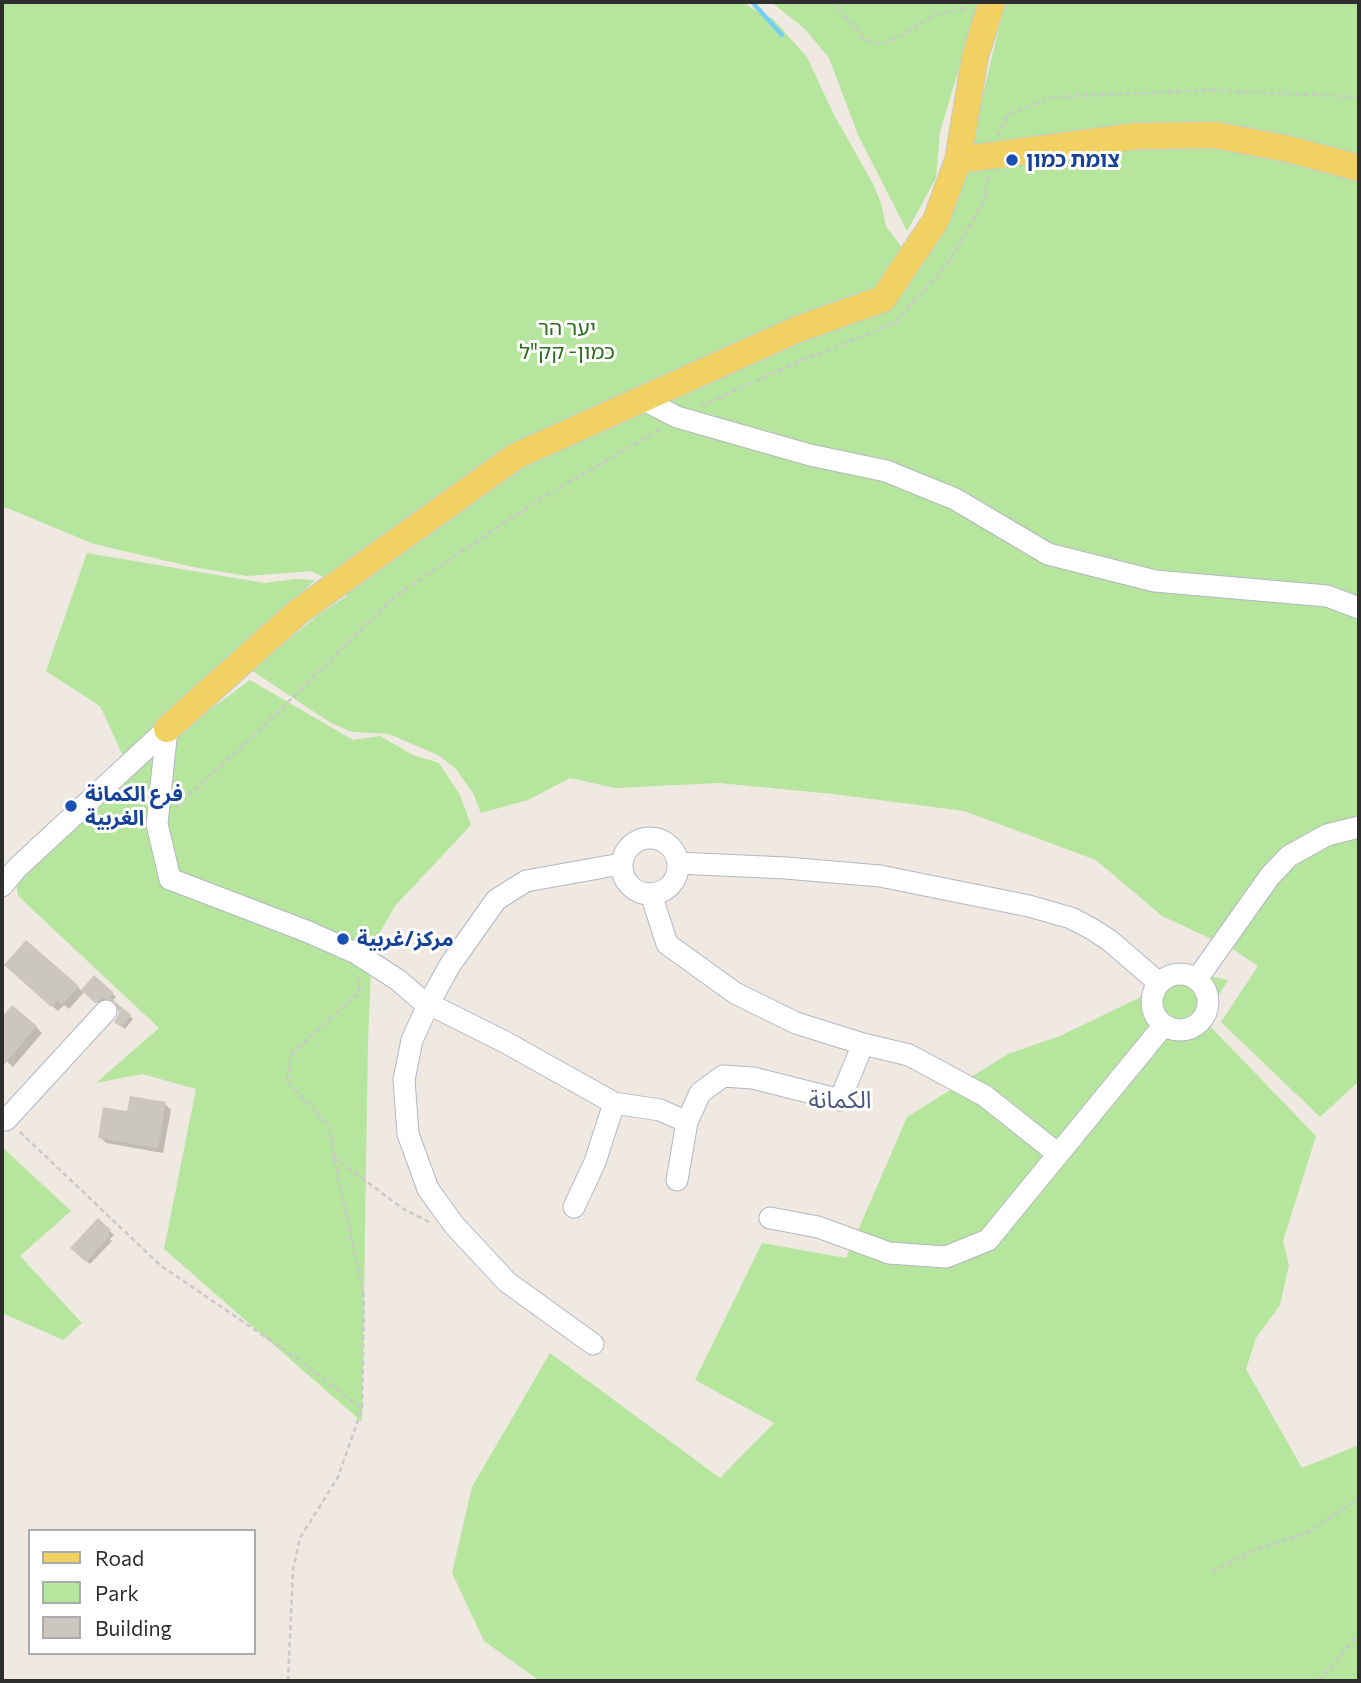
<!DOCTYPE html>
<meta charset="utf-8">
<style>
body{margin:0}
#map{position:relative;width:1361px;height:1683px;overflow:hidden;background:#efe9e1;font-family:Commissioner,sans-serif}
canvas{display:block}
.frame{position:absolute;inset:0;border:4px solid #2e2e2e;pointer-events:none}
.legend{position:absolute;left:28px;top:1529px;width:228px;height:126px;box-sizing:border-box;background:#fff;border:2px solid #ababab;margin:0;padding:9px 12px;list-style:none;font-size:21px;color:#2e2e2e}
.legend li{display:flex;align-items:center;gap:14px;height:35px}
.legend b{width:35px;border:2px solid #ababab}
</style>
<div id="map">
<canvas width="1361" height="1683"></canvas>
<div class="frame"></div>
<ul class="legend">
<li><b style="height:9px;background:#f2d163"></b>Road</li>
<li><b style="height:19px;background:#b6e59e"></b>Park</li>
<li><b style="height:19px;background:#cbc7bf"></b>Building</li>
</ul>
</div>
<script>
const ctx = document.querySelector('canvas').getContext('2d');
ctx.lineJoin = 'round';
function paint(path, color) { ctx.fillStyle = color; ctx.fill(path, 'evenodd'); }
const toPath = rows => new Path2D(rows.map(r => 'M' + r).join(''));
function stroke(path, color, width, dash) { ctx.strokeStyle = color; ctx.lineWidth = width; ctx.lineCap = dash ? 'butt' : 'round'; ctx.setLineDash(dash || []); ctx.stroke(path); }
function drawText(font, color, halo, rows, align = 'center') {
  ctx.font = font + ' Commissioner,"Noto Sans Arabic","Noto Sans Hebrew",sans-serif'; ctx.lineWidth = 6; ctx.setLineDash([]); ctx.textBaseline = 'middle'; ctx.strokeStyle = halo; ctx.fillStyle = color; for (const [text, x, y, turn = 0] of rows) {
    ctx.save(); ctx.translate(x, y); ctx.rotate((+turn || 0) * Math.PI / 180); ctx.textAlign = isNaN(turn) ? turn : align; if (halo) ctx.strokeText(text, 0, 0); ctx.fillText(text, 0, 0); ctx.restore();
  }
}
paint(toPath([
 [2,2,744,2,751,8,773,19,807,57,833,113,873,184,881,203,886,226,917,268,942,236,958,200,1005,2,1359,2,1359,1072,1357,1083,1320,1117,1221,1022,1258,966,1231,948,1162,916,1096,860,964,811,833,794,719,783,615,788,570,778,528,800,481,813,473,793,456,769,438,755,389,734,352,732,331,723,251,670,321,613,347,596,323,577,311,571,247,576,193,567,94,544,2,506],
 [771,2,979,2,940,132,936,178,907,231,858,135,829,58,805,29],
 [87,553,264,583,295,579,315,580,123,756,100,706,46,671],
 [250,680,353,740,380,736,413,755,439,763,460,795,471,825,395,906,372,946,368,1041,362,1422,164,1249,196,1089,142,1074,96,1083,159,1028,18,896,16,882,156,749],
 [1199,974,1228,980,1204,1020,1316,1136,1283,1241,1289,1265,1280,1305,1256,1338,1246,1369,1302,1468,1359,1445,1359,1681,540,1681,484,1641,452,1573,472,1487,550,1353,720,1478,774,1423,695,1380,762,1243,846,1258,907,1117,1008,1054,1060,1036,1145,995],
 [2,1147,71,1211,20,1256,82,1323,63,1340,2,1313]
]), '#b6e59e');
paint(toPath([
 [12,971,78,987,82,991,94,977,116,997,112,1001,114,1003,107,1001,100,1005,85,991,69,1009,64,1005,58,1011],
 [119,1007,133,1019,125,1029,116,1021,121,1013],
 [2,1014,36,1027,42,1033,13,1067,2,1057],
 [165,1104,171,1110,163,1153,106,1143,100,1137,129,1113],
 [98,1220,114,1235,110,1239,112,1241,90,1264,73,1248]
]), '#0003');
stroke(toPath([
 [752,2,782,35]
]), '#75cff0', 4.5);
paint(toPath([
 [26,940,79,986,62,1005,57,1000,51,1007,4,965],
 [94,975,114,993,110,997,131,1015,121,1027,114,1022,119,1013,115,1002,103,998,95,1003,81,990],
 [12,1005,37,1026,2,1067,2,1017],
 [130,1096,166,1102,158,1148,98,1138,103,1107,127,1111],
 [98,1218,111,1230,108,1234,110,1236,86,1262,70,1248]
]), '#cbc7bf');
const minor = toPath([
 [642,399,677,417,810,455,886,471,955,499,1048,554,1155,581,1327,596,1359,608],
 [167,729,157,824,170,879,306,931,356,953,398,980,421,1000,505,1042,614,1103,660,1110,687,1122,677,1180],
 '622 866a28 28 0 1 1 56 0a28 28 0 1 1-56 0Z',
 [678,863,786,868,880,876,1029,906,1071,918,1092,929,1109,940,1159,983],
 [2,886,17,868,167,729],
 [651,894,667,944,735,993,796,1023,863,1044],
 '1152 1002a28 28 0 1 1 56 0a28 28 0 1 1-56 0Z',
 [1197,979,1270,876,1289,856,1327,835,1359,827],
 [6,1120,106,1011],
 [687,1122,700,1093,723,1076,753,1078,840,1100,863,1044,909,1055,985,1096,1058,1154],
 [574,1207,595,1162,614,1103],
 [770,1218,818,1227,889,1253,946,1257,988,1240,1164,1025],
 [593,1344,507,1282,454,1225,428,1189,408,1134,404,1080,412,1040,429,1003,450,965,496,900,526,881,621,864]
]);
const major = toPath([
 [958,160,1137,136,1215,135,1288,149,1359,168],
 [167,729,298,612,516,456,798,329,883,299,936,220,958,160,975,57,992,2]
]);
stroke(minor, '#b4b7c1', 23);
stroke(major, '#c9c9c9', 28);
stroke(toPath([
 [833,2,864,39,881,44,898,38,934,15,970,7],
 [998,136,1008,114,1054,97,1209,90,1359,97],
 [701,406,798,362,895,323,948,263,985,199,988,175],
 [176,807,266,724,394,597,540,499,662,428],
 [20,1132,160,1265,299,1360,362,1409],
 [334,1157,402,1208,429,1222],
 [1212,1572,1253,1551,1306,1533,1359,1499],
 [288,1681,293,1570,300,1538,338,1477,362,1409,364,1297,334,1157,330,1127,287,1081,292,1053,360,992,358,975],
 [1319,1681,1359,1634]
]), '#c9c9c9', 2.5, [5, 3.5]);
stroke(minor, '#fff', 21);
stroke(major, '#f2d163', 26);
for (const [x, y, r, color] of [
 [1012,160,7,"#1a4fb4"],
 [71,806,7,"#1a4fb4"],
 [343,939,7,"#1a4fb4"]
]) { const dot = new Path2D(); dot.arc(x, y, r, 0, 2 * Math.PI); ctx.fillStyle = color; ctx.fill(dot); stroke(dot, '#fff', 2.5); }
drawText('bold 21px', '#164399', '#fff', [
 ["צומת כמון",1026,160],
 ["فرع الكمانة",85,794],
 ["الغربية",85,818],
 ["مركز/غربية",357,939]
], 'left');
drawText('21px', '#2c6e1b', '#fff', [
 ["יער הר",567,328],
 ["כמון- קק\"ל",567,352]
]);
drawText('24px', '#4d5680', '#fff', [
 ["الكمانة",840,1100]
]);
</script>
